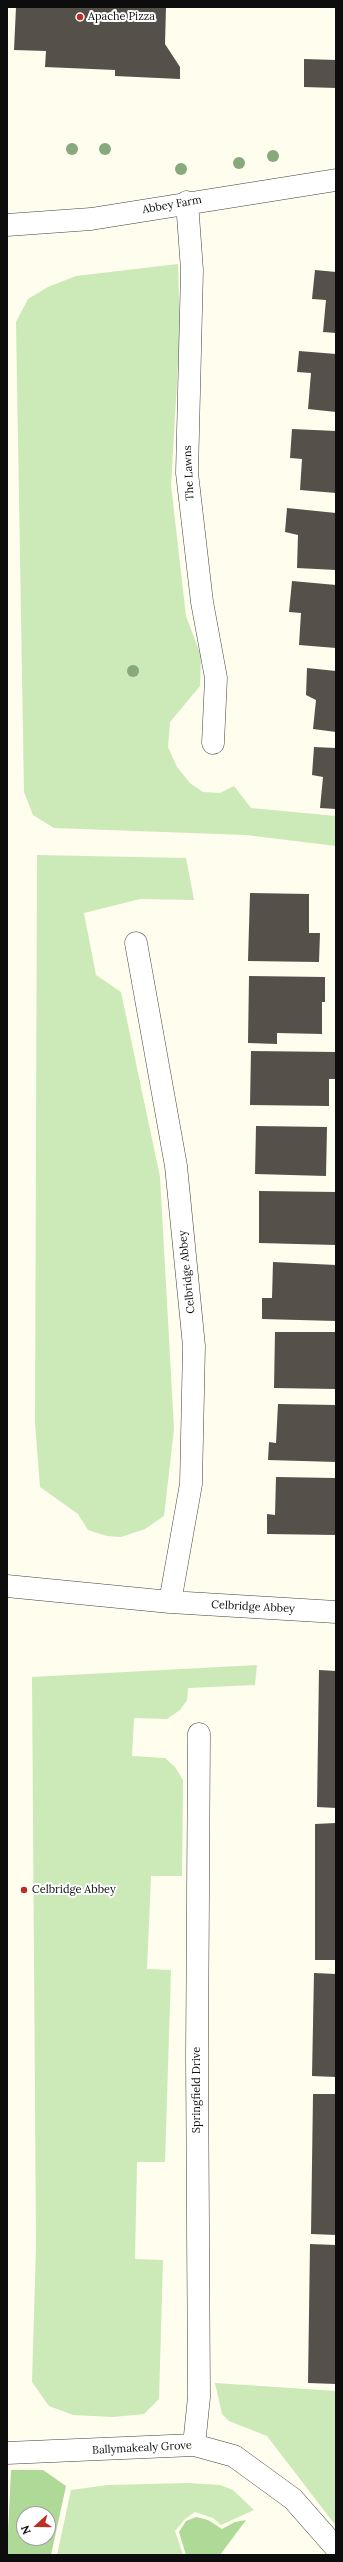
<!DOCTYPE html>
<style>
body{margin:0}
#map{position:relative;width:343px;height:2562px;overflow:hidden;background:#fffded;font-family:Lora,serif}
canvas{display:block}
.frame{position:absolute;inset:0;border:8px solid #0d0d0d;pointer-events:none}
.north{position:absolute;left:16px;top:2506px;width:40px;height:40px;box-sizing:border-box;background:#fff;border:1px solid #9e9e9e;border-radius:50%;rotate:249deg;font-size:11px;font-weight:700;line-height:16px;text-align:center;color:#0d0d0d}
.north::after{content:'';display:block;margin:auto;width:14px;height:18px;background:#bc2f27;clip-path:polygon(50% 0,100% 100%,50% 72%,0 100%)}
</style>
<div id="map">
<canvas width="343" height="2562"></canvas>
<div class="frame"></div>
<div class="north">N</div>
</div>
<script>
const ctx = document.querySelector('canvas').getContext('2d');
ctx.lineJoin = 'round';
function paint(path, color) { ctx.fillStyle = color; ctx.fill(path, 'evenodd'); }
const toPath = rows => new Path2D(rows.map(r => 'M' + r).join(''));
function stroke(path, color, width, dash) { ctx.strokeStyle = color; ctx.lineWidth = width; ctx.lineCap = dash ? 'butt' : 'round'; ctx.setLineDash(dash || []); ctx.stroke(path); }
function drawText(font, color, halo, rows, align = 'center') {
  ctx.font = font + ' Lora,serif'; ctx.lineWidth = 4; ctx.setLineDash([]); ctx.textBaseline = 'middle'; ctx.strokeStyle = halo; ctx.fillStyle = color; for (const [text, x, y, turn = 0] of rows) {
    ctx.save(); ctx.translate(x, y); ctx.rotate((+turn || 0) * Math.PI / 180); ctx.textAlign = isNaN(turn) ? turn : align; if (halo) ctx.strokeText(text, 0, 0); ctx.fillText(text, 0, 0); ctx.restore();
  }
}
paint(toPath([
 [178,264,180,331,171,485,186,616,201,656,200,686,170,722,168,747,177,767,190,783,203,792,220,793,234,786,251,808,336,816,336,846,246,835,54,828,33,815,24,792,16,322,28,299,48,287,76,276],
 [37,855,186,858,194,900,140,899,84,913,96,975,121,992,160,1177,174,1429,164,1516,145,1529,121,1537,107,1536,88,1530,78,1514,40,1487,35,1423],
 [257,1665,255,1685,188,1688,187,1700,180,1710,167,1719,134,1718,132,1756,165,1758,175,1767,183,1780,182,1876,151,1876,147,1969,171,1970,165,2162,137,2162,135,2259,163,2260,159,2399,144,2414,113,2417,73,2415,49,2406,32,2382,36,2246,32,1677],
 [215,2383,336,2391,336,2526,267,2436,229,2421,222,2414],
 [189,2483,220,2485,233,2490,254,2510,221,2525,213,2518,195,2512,185,2519,175,2531,183,2555,57,2555,71,2490,108,2485]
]), '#cce9b8');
paint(toPath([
 [11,2470,43,2470,66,2486,51,2555,7,2555],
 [24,2514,48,2514,48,2538,24,2538],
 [196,2517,208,2520,222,2529,235,2522,246,2520,220,2555,186,2555,179,2532,186,2521]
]), '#aed997');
paint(toPath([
 [16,7,166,7,165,44,180,67,180,79,115,76,115,70,45,67,46,51,14,50],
 [304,59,336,60,336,88,304,87],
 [315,270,336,272,336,333,323,332,326,300,312,299],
 [299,351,336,354,336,412,308,409,311,373,297,372],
 [292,429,336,431,336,493,300,490,302,459,290,458],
 [287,508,336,513,336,570,297,568,298,535,285,532],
 [292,581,336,585,336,648,299,645,301,613,289,612],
 [307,668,336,671,336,732,313,729,316,700,306,695],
 [314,747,336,748,336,809,320,808,323,777,312,775],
 [250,893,309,894,309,933,320,933,319,962,248,961],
 [249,976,325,977,325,1002,322,1002,322,1034,277,1033,277,1044,248,1043],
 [251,1051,336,1052,336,1079,329,1079,329,1106,250,1105],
 [256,1126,327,1127,326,1176,255,1174],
 [259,1191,336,1192,336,1245,259,1243],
 [273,1262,336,1265,336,1321,262,1319,262,1298,272,1298],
 [275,1332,335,1332,336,1389,274,1388],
 [278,1404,336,1405,336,1462,268,1460,269,1442,276,1443],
 [276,1477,336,1478,336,1535,267,1534,267,1514,275,1515],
 [319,1670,336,1671,336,1808,317,1807],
 [336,1823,336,1960,315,1960,315,1824],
 [314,1973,336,1974,336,2077,312,2076],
 [313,2094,336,2094,336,2235,311,2234],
 [310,2244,336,2245,336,2384,308,2383]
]), '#56504a');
const street = toPath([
 [187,202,192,270,187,473,202,602,216,678,213,743],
 [7,225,91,219,336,180],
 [136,943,176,1166,194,1346,191,1484,170,1602],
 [7,1586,170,1602,336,1612],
 [194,2445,199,2397,197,2056,199,1734],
 [7,2453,194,2445,234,2456,293,2499,336,2548]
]);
stroke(street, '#404040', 23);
stroke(street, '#fff', 22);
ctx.fillStyle = '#87a97b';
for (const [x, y] of [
 [72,149],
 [105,149],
 [273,156],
 [239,163],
 [181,169],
 [133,671]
]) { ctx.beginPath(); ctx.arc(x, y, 6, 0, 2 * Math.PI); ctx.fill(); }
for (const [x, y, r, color] of [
 [80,17,4,"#bc2f27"],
 [24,1890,4,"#bc2f27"]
]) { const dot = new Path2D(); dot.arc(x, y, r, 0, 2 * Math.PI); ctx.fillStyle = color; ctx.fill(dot); stroke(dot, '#fff', 1.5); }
drawText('11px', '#0d0d0d', '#fff', [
 ["Apache Pizza",88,17],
 ["Celbridge Abbey",32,1890]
], 'left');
drawText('11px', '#0d0d0d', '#fff', [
 ["Abbey Farm",172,205,-10],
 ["The Lawns",189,473,-93],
 ["Celbridge Abbey",187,1272,-96],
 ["Celbridge Abbey",253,1607,3],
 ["Springfield Drive",197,2090,-90],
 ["Ballymakealy Grove",142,2448,-3]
]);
</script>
